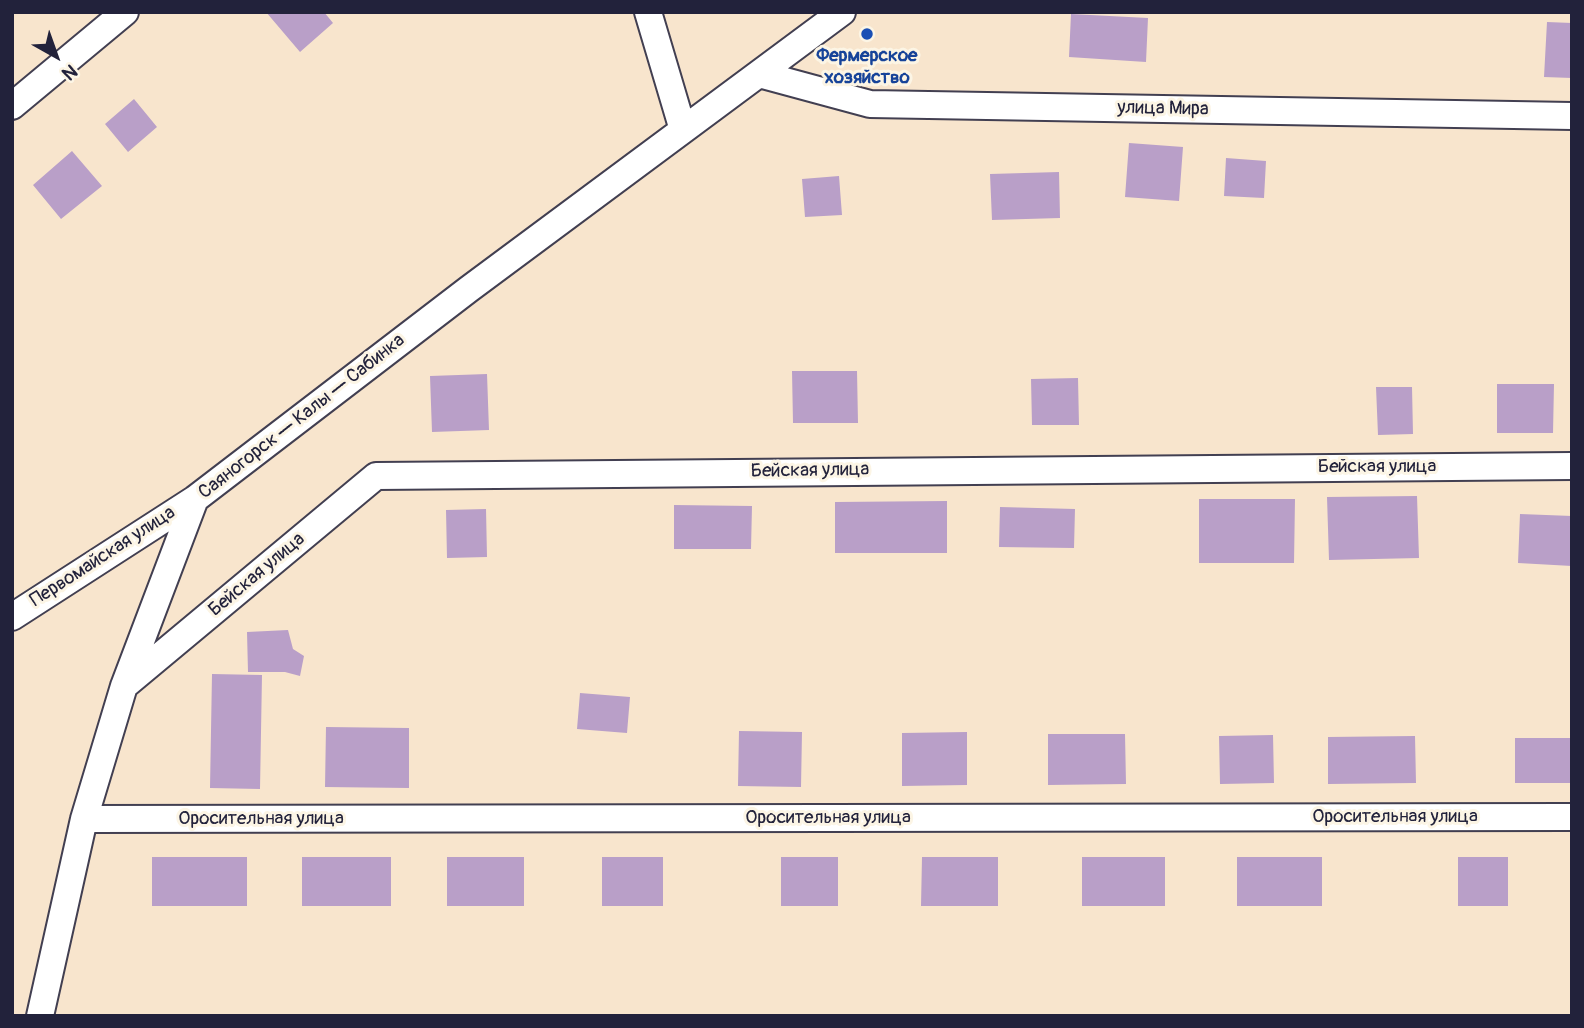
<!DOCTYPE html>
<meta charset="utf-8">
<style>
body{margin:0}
#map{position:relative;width:1584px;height:1028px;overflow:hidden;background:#f8e5cd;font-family:Pangolin,sans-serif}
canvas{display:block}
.frame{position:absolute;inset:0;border:14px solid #22223b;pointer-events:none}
.north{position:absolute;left:21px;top:21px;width:70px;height:70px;-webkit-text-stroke:5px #fcf5e5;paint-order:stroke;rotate:140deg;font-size:19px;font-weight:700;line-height:28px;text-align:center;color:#22223b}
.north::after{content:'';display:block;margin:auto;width:24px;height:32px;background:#22223b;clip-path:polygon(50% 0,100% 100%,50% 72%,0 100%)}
</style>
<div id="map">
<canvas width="1584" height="1028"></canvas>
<div class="frame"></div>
<div class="north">N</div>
</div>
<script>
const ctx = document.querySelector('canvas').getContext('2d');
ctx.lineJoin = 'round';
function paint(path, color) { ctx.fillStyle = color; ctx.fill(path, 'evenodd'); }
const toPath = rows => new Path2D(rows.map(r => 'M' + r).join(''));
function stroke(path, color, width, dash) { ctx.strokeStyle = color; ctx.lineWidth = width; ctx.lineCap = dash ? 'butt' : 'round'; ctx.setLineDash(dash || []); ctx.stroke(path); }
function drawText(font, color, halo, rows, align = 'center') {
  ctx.font = font + ' Pangolin,sans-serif'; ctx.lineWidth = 6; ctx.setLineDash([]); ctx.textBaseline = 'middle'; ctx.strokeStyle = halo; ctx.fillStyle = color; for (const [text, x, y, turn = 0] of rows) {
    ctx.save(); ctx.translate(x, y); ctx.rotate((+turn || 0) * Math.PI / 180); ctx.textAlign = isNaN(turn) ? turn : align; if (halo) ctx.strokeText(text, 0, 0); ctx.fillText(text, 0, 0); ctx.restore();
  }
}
paint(toPath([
 [266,12,324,12,333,23,300,52],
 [1071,14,1148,18,1146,62,1069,57],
 [1547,22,1572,23,1572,78,1544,77],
 [134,99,157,127,128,152,105,124],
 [1129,143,1183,147,1179,201,1125,197],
 [72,151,102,186,61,219,33,185],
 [1226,158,1266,161,1264,198,1224,196],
 [1059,172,1060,218,992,220,990,174],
 [839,176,842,215,805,217,802,179],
 [792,371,857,371,858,423,793,423],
 [487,374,489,430,432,432,430,376],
 [1078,378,1079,425,1032,425,1031,379],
 [1497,384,1554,384,1553,433,1497,433],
 [1376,387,1412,387,1413,434,1378,435],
 [1417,496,1419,558,1329,560,1327,497],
 [1199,499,1295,499,1294,563,1199,563],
 [947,501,947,553,835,553,835,502],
 [674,505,752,506,751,549,674,549],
 [1000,507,1075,509,1074,548,999,547],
 [486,509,487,557,447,558,446,510],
 [1520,514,1572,516,1572,566,1518,563],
 [288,630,293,649,304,656,300,676,285,672,248,672,247,632],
 [212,674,262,675,260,789,210,788],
 [580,693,630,697,627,733,577,729],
 [326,727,409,728,409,788,325,787],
 [739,731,802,732,801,787,738,786],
 [967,732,967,785,902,786,902,733],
 [1048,734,1125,734,1126,784,1048,785],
 [1273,735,1274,783,1220,784,1219,736],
 [1415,736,1416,783,1328,784,1328,737],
 [1515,738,1572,738,1572,783,1515,783],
 [152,857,247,857,247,906,152,906],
 [302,857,391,857,391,906,302,906],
 [447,857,524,857,524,906,447,906],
 [602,857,663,857,663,906,602,906],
 [781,857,838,857,838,906,781,906],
 [922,857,998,857,998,906,921,906],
 [1082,857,1165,857,1165,906,1082,906],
 [1237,857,1322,857,1322,906,1237,906],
 [1458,857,1508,857,1508,906,1458,906]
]), '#b99fc8');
const minor = toPath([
 [648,12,683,130],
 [759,74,870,104,1572,116],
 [12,106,125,12],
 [12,617,195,499],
 [124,686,376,476,1572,466],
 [84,819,1572,817],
 [40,1016,84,819,124,686,195,499,469,289,842,12]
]);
stroke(minor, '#423f51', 30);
stroke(minor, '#fff', 26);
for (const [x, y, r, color] of [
 [867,34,7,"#1a4fb4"]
]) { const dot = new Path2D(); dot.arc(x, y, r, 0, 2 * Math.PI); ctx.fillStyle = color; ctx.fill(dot); stroke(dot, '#fcf5e5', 2.5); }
drawText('bold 19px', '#164399', '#fcf5e5', [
 ["Фермерское",867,56],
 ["хозяйство",867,78]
]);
drawText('19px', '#22223b', '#fcf5e5', [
 ["улица Мира",1163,109,1],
 ["Саяногорск — Калы — Сабинка",302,417,-38],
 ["Бейская улица",1377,467],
 ["Бейская улица",810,471,-1],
 ["Первомайская улица",103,557,-33],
 ["Бейская улица",257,575,-40],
 ["Оросительная улица",1395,817],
 ["Оросительная улица",828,818],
 ["Оросительная улица",261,819]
]);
</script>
